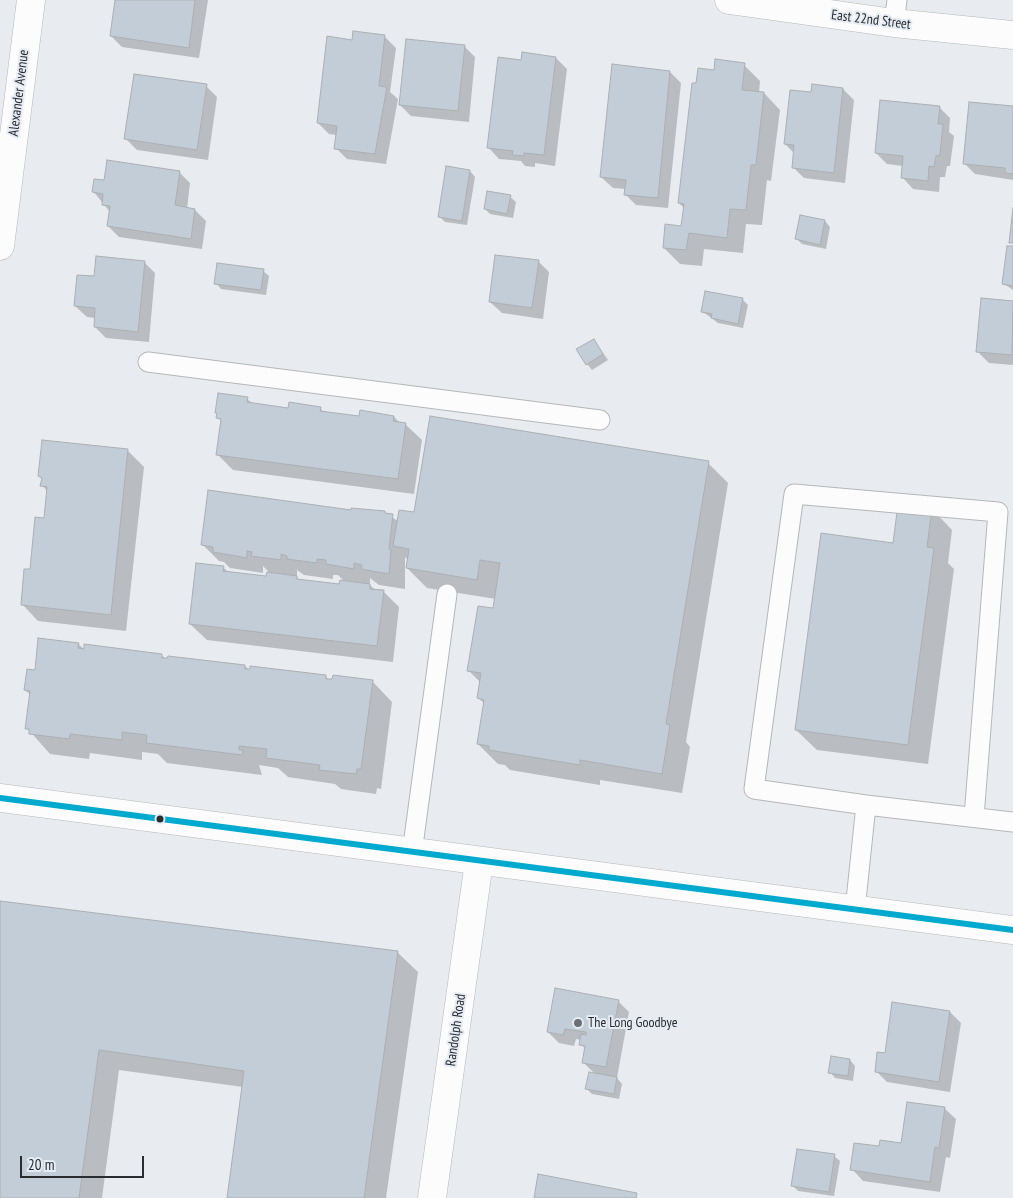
<!DOCTYPE html>
<style>
body{margin:0}
#map{position:relative;width:1013px;height:1198px;overflow:hidden;background:#e8ecf0;font-family:"PT Sans Narrow",sans-serif}
canvas{display:block}
.scale{position:absolute;left:20px;top:1156px;width:124px;height:22px;box-sizing:border-box;border:2px solid #2a2d30;border-top:0;padding-left:6px;font-size:15px;line-height:18px;white-space:nowrap;color:#2a2d30;-webkit-text-stroke:4px #e5ecf4;paint-order:stroke}
</style>
<div id="map">
<canvas width="1013" height="1198"></canvas>
<div class="scale">20 m</div>
</div>
<script>
const ctx = document.querySelector('canvas').getContext('2d');
ctx.lineJoin = 'round';
function paint(path, color) { ctx.fillStyle = color; ctx.fill(path, 'evenodd'); }
const toPath = rows => new Path2D(rows.map(r => 'M' + r).join(''));
function stroke(path, color, width, dash) { ctx.strokeStyle = color; ctx.lineWidth = width; ctx.lineCap = dash ? 'butt' : 'round'; ctx.setLineDash(dash || []); ctx.stroke(path); }
function drawText(font, color, halo, rows, align = 'center') {
  ctx.font = font + ' "PT Sans Narrow",sans-serif'; ctx.lineWidth = 4; ctx.setLineDash([]); ctx.textBaseline = 'middle'; ctx.strokeStyle = halo; ctx.fillStyle = color; for (const [text, x, y, turn = 0] of rows) {
    ctx.save(); ctx.translate(x, y); ctx.rotate((+turn || 0) * Math.PI / 180); ctx.textAlign = isNaN(turn) ? turn : align; if (halo) ctx.strokeText(text, 0, 0); ctx.fillText(text, 0, 0); ctx.restore();
  }
}
paint(toPath([
 [116,0,208,0,199,58,122,47,111,36],
 [385,37,396,48,390,92,398,99,386,164,347,159,336,148,337,135,329,134,318,123,353,41],
 [464,46,475,57,469,122,411,116,400,105],
 [523,54,556,58,567,69,555,166,535,163,535,167,525,166,521,161,499,159,488,147],
 [744,65,760,81,759,93,764,93,780,110,771,181,767,180,762,225,746,224,743,253,704,249,702,266,680,264,664,248,682,227,684,208,679,203,698,84,715,72],
 [670,72,681,83,668,208,636,205,625,194,626,189,613,188,601,177],
 [206,86,217,97,208,160,137,150,126,139],
 [843,89,854,100,845,183,804,178,793,167,794,153,785,144,813,94],
 [939,107,950,118,949,132,954,136,950,166,947,166,945,177,940,177,939,192,913,189,902,177,903,166,887,164,876,153],
 [1013,108,1013,180,975,174,964,163],
 [470,171,475,177,467,225,445,222,440,217],
 [179,172,190,183,187,209,195,210,206,221,202,249,119,237,108,226,110,212,93,191],
 [510,197,516,202,513,218,490,214,485,209],
 [801,217,825,221,830,227,826,249,802,244,797,239],
 [1013,248,1013,290,1004,284],
 [538,261,549,272,543,319,502,313,490,302],
 [144,262,155,273,149,342,106,338,95,327,96,318,87,317,75,306,95,278],
 [263,271,269,276,266,295,221,289,216,283],
 [742,299,748,305,743,328,718,323,702,311],
 [982,299,1013,302,1013,365,989,363,977,351],
 [594,340,608,360,592,370,587,364],
 [247,399,253,404,289,409,320,408,325,413,360,418,394,417,400,423,405,424,422,440,414,494,233,470,217,454,222,421,218,418],
 [128,451,144,467,126,631,38,621,22,604,45,519,48,492,42,485,43,480,39,476],
 [708,463,728,483,686,742,690,747,682,793,600,780,600,785,510,770,505,765,498,764,478,744,485,704,478,698,481,683,469,671,494,610,496,599,427,588,407,568,408,560,405,557,405,589,379,585,370,578,370,585,375,590,383,591,399,607,393,662,207,640,190,624,223,567,229,573,267,578,268,571,263,566,263,573,230,568,224,562,219,561,203,545,352,511,384,512,398,521,415,513],
 [297,570,304,575,333,579,333,575,338,575,345,582,340,586,300,581,297,577],
 [932,509,952,530,948,563,954,569,928,764,817,750,796,730,894,544],
 [78,644,85,650,161,655,166,659,245,666,249,670,325,676,329,680,372,681,392,702,381,789,377,788,376,794,341,789,335,784,288,777,278,768,259,765,262,775,167,763,158,754,142,752,142,760,90,753,89,759,50,754,27,728,31,695,25,690,36,671],
 [0,902,397,952,418,972,386,1198,228,1198,243,1087,119,1070,102,1198,0,1198],
 [618,1001,629,1012,617,1078,622,1084,619,1099,592,1094,587,1089,595,1074,583,1062,586,1049,580,1044,581,1040,576,1039,574,1046,559,1043,548,1032],
 [950,1012,961,1023,950,1092,887,1082,876,1071],
 [850,1060,855,1066,853,1081,835,1078,830,1072],
 [944,1108,956,1119,950,1158,946,1157,940,1192,863,1181,852,1169,880,1148,902,1144],
 [834,1156,840,1161,834,1196,798,1191,792,1185]
]), '#0003');
const building = toPath([
 [115,0,195,0,189,48,110,36,115,0],
 [353,31,385,35,379,86,387,87,375,154,334,149,337,126,317,123,327,36,352,40,353,31],
 [406,39,465,45,458,111,399,105,406,39],
 [522,52,556,57,544,155,524,153,524,156,512,155,513,151,487,148,498,57,521,60,522,52],
 [715,59,745,63,742,90,764,92,756,165,751,165,746,210,730,209,727,238,689,233,686,250,663,248,665,224,681,226,684,204,678,203,692,83,696,83,698,68,714,70,715,59],
 [612,64,670,71,658,198,624,195,626,180,600,177,612,64],
 [134,74,207,84,197,150,124,139,134,74],
 [812,84,843,88,834,173,792,168,794,145,784,144,790,90,811,92,812,84],
 [880,100,940,106,938,124,943,124,940,155,936,156,934,167,929,166,928,181,901,178,903,156,875,153,880,100],
 [969,102,1013,106,1013,174,1005,173,1005,168,963,164,969,102],
 [107,160,180,171,175,205,195,209,191,239,107,226,110,206,102,205,103,194,92,192,94,179,104,180,107,160],
 [446,166,470,170,462,221,438,217,446,166],
 [487,191,511,195,507,214,484,209,487,191],
 [1013,208,1013,243,1009,243,1013,208],
 [800,215,825,220,820,245,795,239,800,215],
 [1007,246,1013,246,1013,286,1002,284,1007,246],
 [495,255,539,260,532,308,489,302,495,255],
 [96,256,145,261,138,332,94,327,95,308,74,306,77,275,94,276,96,256],
 [217,263,264,269,261,290,214,284,217,263],
 [705,291,743,298,738,324,711,318,712,314,701,312,705,291],
 [981,298,1013,301,1012,355,976,352,981,298],
 [594,339,603,354,586,365,576,349,594,339],
 [218,393,248,397,247,402,288,408,289,402,321,407,320,411,359,416,360,410,394,416,393,421,406,423,398,479,216,455,221,419,216,418,217,413,215,413,218,393],
 [430,416,709,461,666,724,670,725,662,774,580,760,580,765,489,750,489,746,477,744,484,700,477,698,481,673,467,671,478,606,493,608,500,563,480,560,477,580,406,568,409,549,393,546,399,510,414,512,430,416],
 [42,440,128,449,111,615,21,605,24,569,30,569,35,517,44,518,47,487,40,486,42,478,38,476,42,440],
 [208,490,351,510,351,508,385,511,385,513,393,514,389,549,391,550,389,574,361,569,362,565,354,563,354,569,326,564,326,560,317,559,317,563,287,559,287,556,281,554,281,560,251,556,252,552,247,551,247,558,213,552,213,547,201,545,208,490],
 [898,504,932,508,927,547,934,548,908,745,795,730,821,533,893,543,898,504],
 [196,563,224,566,223,571,266,576,267,572,297,576,297,579,339,584,340,580,370,584,370,589,384,590,377,646,189,624,196,563],
 [38,638,79,643,78,648,84,649,84,644,162,654,162,658,167,658,168,656,245,665,245,669,250,669,250,666,326,675,326,679,332,679,333,675,373,680,361,769,357,769,356,774,319,770,320,765,266,758,267,749,239,746,239,750,243,750,242,755,146,743,147,735,122,732,122,740,70,734,69,739,29,734,29,729,25,729,30,691,24,690,27,669,35,670,38,638],
 [0,901,398,951,364,1198,227,1198,244,1071,99,1050,79,1198,0,1198,0,901],
 [555,988,619,1000,606,1067,582,1063,585,1046,579,1045,581,1034,586,1035,586,1032,565,1029,563,1035,547,1032,555,988],
 [892,1002,950,1011,939,1082,875,1072,877,1052,885,1053,892,1002],
 [831,1056,850,1059,848,1076,828,1073,831,1056],
 [589,1072,617,1077,614,1094,585,1089,589,1072],
 [907,1102,945,1107,939,1148,935,1147,930,1182,850,1170,854,1143,879,1146,880,1140,901,1143,907,1102],
 [797,1149,835,1154,829,1192,791,1186,797,1149],
 [538,1174,637,1193,636,1198,534,1198,538,1174]
]);
paint(building, '#c2cdd7');
stroke(building, '#acafb2', 1);
const lane = toPath([
 [894,23,897,0],
 [148,362,600,420],
 [974,817,998,512,794,494,754,789,866,805,1013,822],
 [412,853,447,594],
 [855,910,866,805]
]);
const street = toPath([
 [729,0,894,23,1013,35],
 [0,246,31,0],
 [432,1198,479,862]
]);
const secondary = toPath([
 [0,798,1013,930]
]);
stroke(lane, '#b4b7ba', 21);
stroke(street, '#b4b7ba', 29);
stroke(secondary, '#b4b7ba', 29);
stroke(lane, '#fcfcfd', 19);
stroke(street, '#fcfcfd', 28);
stroke(secondary, '#fcfcfd', 28);
stroke(toPath([
 [0,798,1013,930]
]), '#00a9ce', 6);
for (const [x, y, r, color] of [
 [160,819,4.5,"#2a2d30"],
 [578,1023,5,"#6c7073"]
]) { const dot = new Path2D(); dot.arc(x, y, r, 0, 2 * Math.PI); ctx.fillStyle = color; ctx.fill(dot); stroke(dot, '#e5ecf4', 2); }
drawText('14px', '#2a2d30', '#e5ecf4', [
 ["East 22nd Street",871,20,7],
 ["Alexander Avenue",19,93,-83],
 ["Randolph Road",456,1030,-82]
]);
drawText('14px', '#2a2d30', '#e5ecf4', [
 ["The Long Goodbye",588,1023]
], 'left');
</script>
